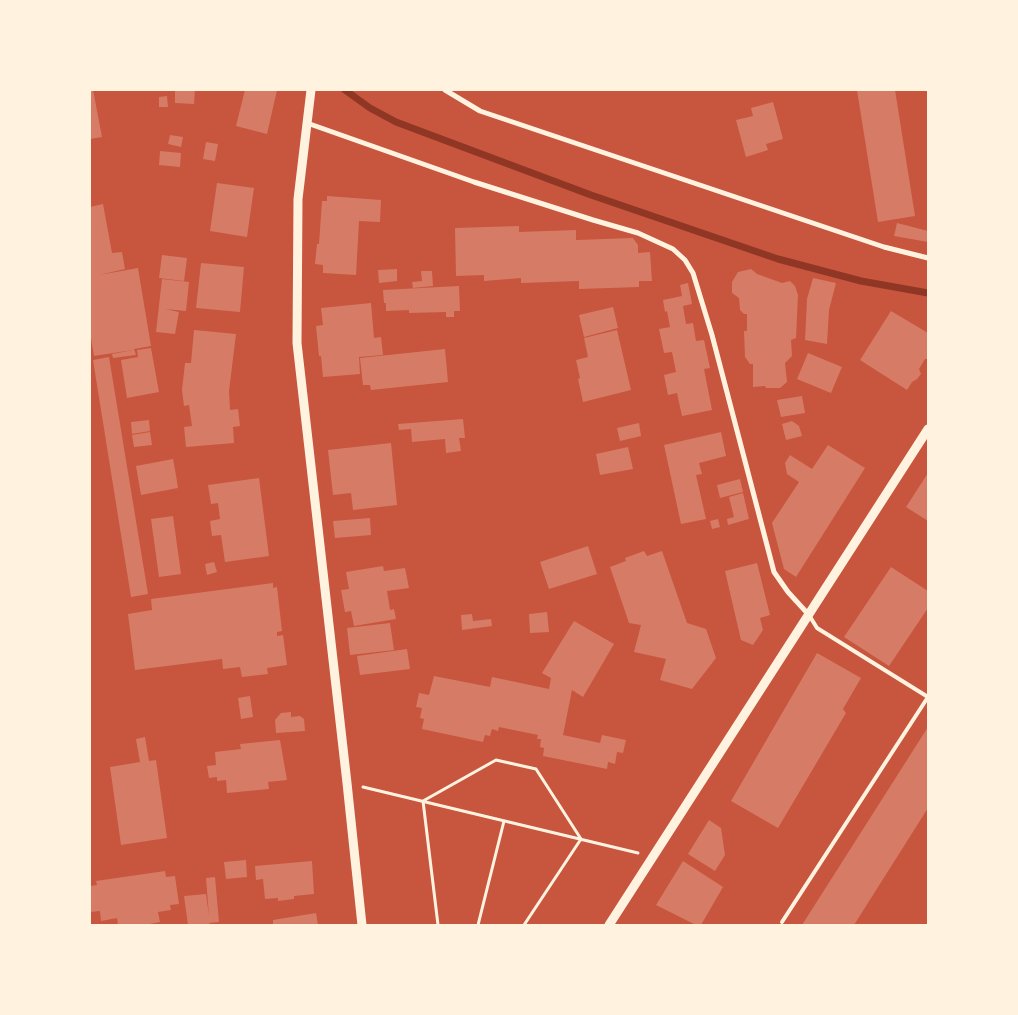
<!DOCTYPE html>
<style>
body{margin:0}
#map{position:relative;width:1018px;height:1015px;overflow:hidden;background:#c8553d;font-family:Raleway,sans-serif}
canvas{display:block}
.frame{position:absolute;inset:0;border:91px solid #fff3e0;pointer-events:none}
</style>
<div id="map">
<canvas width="1018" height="1015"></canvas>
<div class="frame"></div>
</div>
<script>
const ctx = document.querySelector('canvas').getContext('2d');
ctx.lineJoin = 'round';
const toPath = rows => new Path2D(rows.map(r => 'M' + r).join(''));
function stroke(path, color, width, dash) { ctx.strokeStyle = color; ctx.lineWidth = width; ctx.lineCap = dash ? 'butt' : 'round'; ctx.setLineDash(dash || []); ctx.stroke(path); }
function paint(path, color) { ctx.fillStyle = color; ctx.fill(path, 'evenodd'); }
stroke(toPath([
 [345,90,370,108,396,122,591,195,778,259,861,281,928,293]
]), '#8f3625', 7);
paint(toPath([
 [90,90,93,90,102,137,90,139],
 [175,90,195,90,194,104,175,103],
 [245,90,277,90,267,134,236,126],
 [857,90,895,90,915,216,878,222],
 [167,96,168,107,159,107,159,97],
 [773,102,783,139,766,144,768,150,746,157,736,120,753,116,751,108],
 [170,135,183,137,181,147,168,144],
 [206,142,218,144,215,161,203,159],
 [160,151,181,153,180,167,159,165],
 [217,183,254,188,247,237,210,231],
 [327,196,381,200,380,222,359,221,356,275,323,273,323,265,315,264,317,244,319,244,322,201,327,201],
 [103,204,112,253,122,252,125,269,99,275,138,268,151,346,134,349,136,355,113,358,112,354,133,350,94,356,90,332,90,207],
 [897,223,928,231,928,242,894,236],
 [519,226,519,232,576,230,576,240,633,238,638,245,638,253,650,252,652,281,639,281,639,287,579,289,579,281,521,283,521,278,484,281,484,275,456,276,455,228],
 [162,255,187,258,184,281,159,278],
 [201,263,244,267,240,312,196,308],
 [397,269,397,281,379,283,378,270],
 [751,269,757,274,782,283,790,281,795,286,798,295,796,338,791,340,792,356,785,363,787,382,780,388,766,388,765,386,753,387,753,364,750,364,745,357,744,331,747,331,747,314,744,314,740,310,739,298,732,293,732,282,738,272],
 [421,271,432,271,433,286,413,288,412,282,422,281],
 [813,278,836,283,829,310,827,344,805,340,807,299],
 [162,279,189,282,186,311,165,309,179,312,175,334,156,332],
 [688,283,692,304,683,306,686,324,693,323,696,341,704,340,710,368,704,369,712,410,682,416,677,393,668,395,664,375,676,372,672,352,664,353,659,329,670,327,667,311,665,312,663,300,682,296,680,285],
 [459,286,460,311,454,311,454,317,446,317,446,312,409,313,409,310,386,311,386,303,384,303,383,290],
 [371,303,374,338,381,337,383,355,359,357,360,374,323,377,321,356,319,356,316,326,323,325,321,308],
 [613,307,618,328,584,337,579,315],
 [891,311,928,333,928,359,925,359,919,369,921,374,917,379,912,382,907,390,860,360],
 [194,330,236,334,229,391,230,410,238,409,240,426,233,427,234,443,186,447,184,427,192,426,189,405,184,406,182,390,185,363,191,363],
 [617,330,631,390,583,402,578,379,580,378,576,360,588,357,584,338],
 [151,348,159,392,127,398,121,360,138,357,137,350],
 [445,349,448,382,371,390,370,385,363,385,360,358],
 [808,353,842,367,831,393,797,379],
 [109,357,148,594,131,597,93,360],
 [802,396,805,413,781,417,777,400],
 [463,419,465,438,459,438,461,451,446,453,445,439,412,442,411,429,399,430,398,424],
 [149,420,150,431,132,434,131,422],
 [792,421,799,426,802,436,786,440,782,424],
 [639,423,641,436,620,441,617,428],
 [150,432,152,445,134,447,132,435],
 [721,432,726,456,699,463,702,474,696,475,706,519,681,524,664,445],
 [391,443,397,505,353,510,351,493,333,495,328,450],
 [828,445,865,468,796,577,784,569,772,523,799,482,787,474,785,463,790,455,812,469],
 [628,447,633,469,600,475,596,454],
 [173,459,176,475,159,478,176,475,178,488,141,495,136,466],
 [928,473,928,521,906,507],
 [259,478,269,556,225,562,221,535,212,536,210,521,220,519,218,503,211,504,208,485],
 [740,479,743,492,720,498,717,485],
 [743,493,749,519,728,525,727,519,734,517,729,497],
 [173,516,181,574,159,577,151,519],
 [370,518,371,535,335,538,333,521],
 [718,519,720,527,712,529,710,521],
 [588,546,597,574,549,589,540,562],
 [644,551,647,556,662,551,687,623,706,629,716,658,692,689,660,680,666,659,634,652,641,625,629,623,610,567,626,561,625,558],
 [214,562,217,572,207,575,205,564],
 [757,563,770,615,760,618,763,630,753,645,741,640,725,571],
 [383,566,384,571,405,568,409,588,387,591,390,610,394,609,396,619,354,626,351,611,345,612,341,590,349,589,346,572],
 [891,567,928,591,928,608,889,666,844,637],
 [273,583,273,588,277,587,282,631,277,632,277,636,283,635,287,665,267,668,268,674,242,677,240,667,223,669,222,659,135,670,128,614,152,610,151,599],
 [547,612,549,632,530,633,529,614],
 [472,614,473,621,491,619,492,626,462,630,461,615],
 [574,621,614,644,583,697,572,690,563,735,600,743,602,735,626,740,623,753,617,752,615,764,608,762,607,769,543,756,544,748,540,747,541,739,537,739,538,735,499,727,498,731,492,729,490,736,485,735,483,742,422,729,424,719,420,718,422,708,416,707,419,693,429,695,434,676,490,687,492,677,549,689,551,678,542,673],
 [390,623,394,650,350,655,347,628],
 [407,649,410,669,360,675,357,656],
 [817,653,861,678,843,709,846,713,778,828,731,801],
 [250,696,253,717,241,719,238,698],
 [291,712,291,717,300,716,304,719,305,731,276,733,275,720,281,713],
 [928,727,928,808,854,925,802,925],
 [145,737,149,761,156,760,167,838,121,845,110,767,140,762,136,739],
 [280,740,287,780,268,782,269,789,227,793,226,780,217,781,217,777,209,778,207,766,216,765,215,752,241,749,240,744],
 [709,820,721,828,725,855,715,871,688,854],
 [246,860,247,877,226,879,224,862],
 [312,861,314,894,294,896,294,899,278,901,278,898,265,899,263,879,256,880,255,866],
 [683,861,723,887,701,925,696,925,656,905],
 [165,871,166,877,175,876,179,904,170,905,171,910,158,912,160,922,144,925,118,925,117,918,101,921,100,911,90,912,90,886,97,885,96,881],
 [215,877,219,922,209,923,210,925,188,925,184,896,206,894,209,916,206,878],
 [316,913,318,925,273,925,273,920]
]), '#d67c66');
stroke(toPath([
 [363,787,638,853],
 [438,925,423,801,496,760,536,769,581,839,524,925],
 [478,925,504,821]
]), '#fff3e0', 3);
stroke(toPath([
 [809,615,817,628,928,697],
 [782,922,928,697]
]), '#fff3e0', 4);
stroke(toPath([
 [445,90,480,111,884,247,928,258],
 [307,123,474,182,593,220,638,233,673,249,685,260,693,273,712,335,774,572,788,592,809,615]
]), '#fff3e0', 5);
stroke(toPath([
 [311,90,298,199,297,343,347,783,362,925],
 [609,925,928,429]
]), '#fff3e0', 9);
</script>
